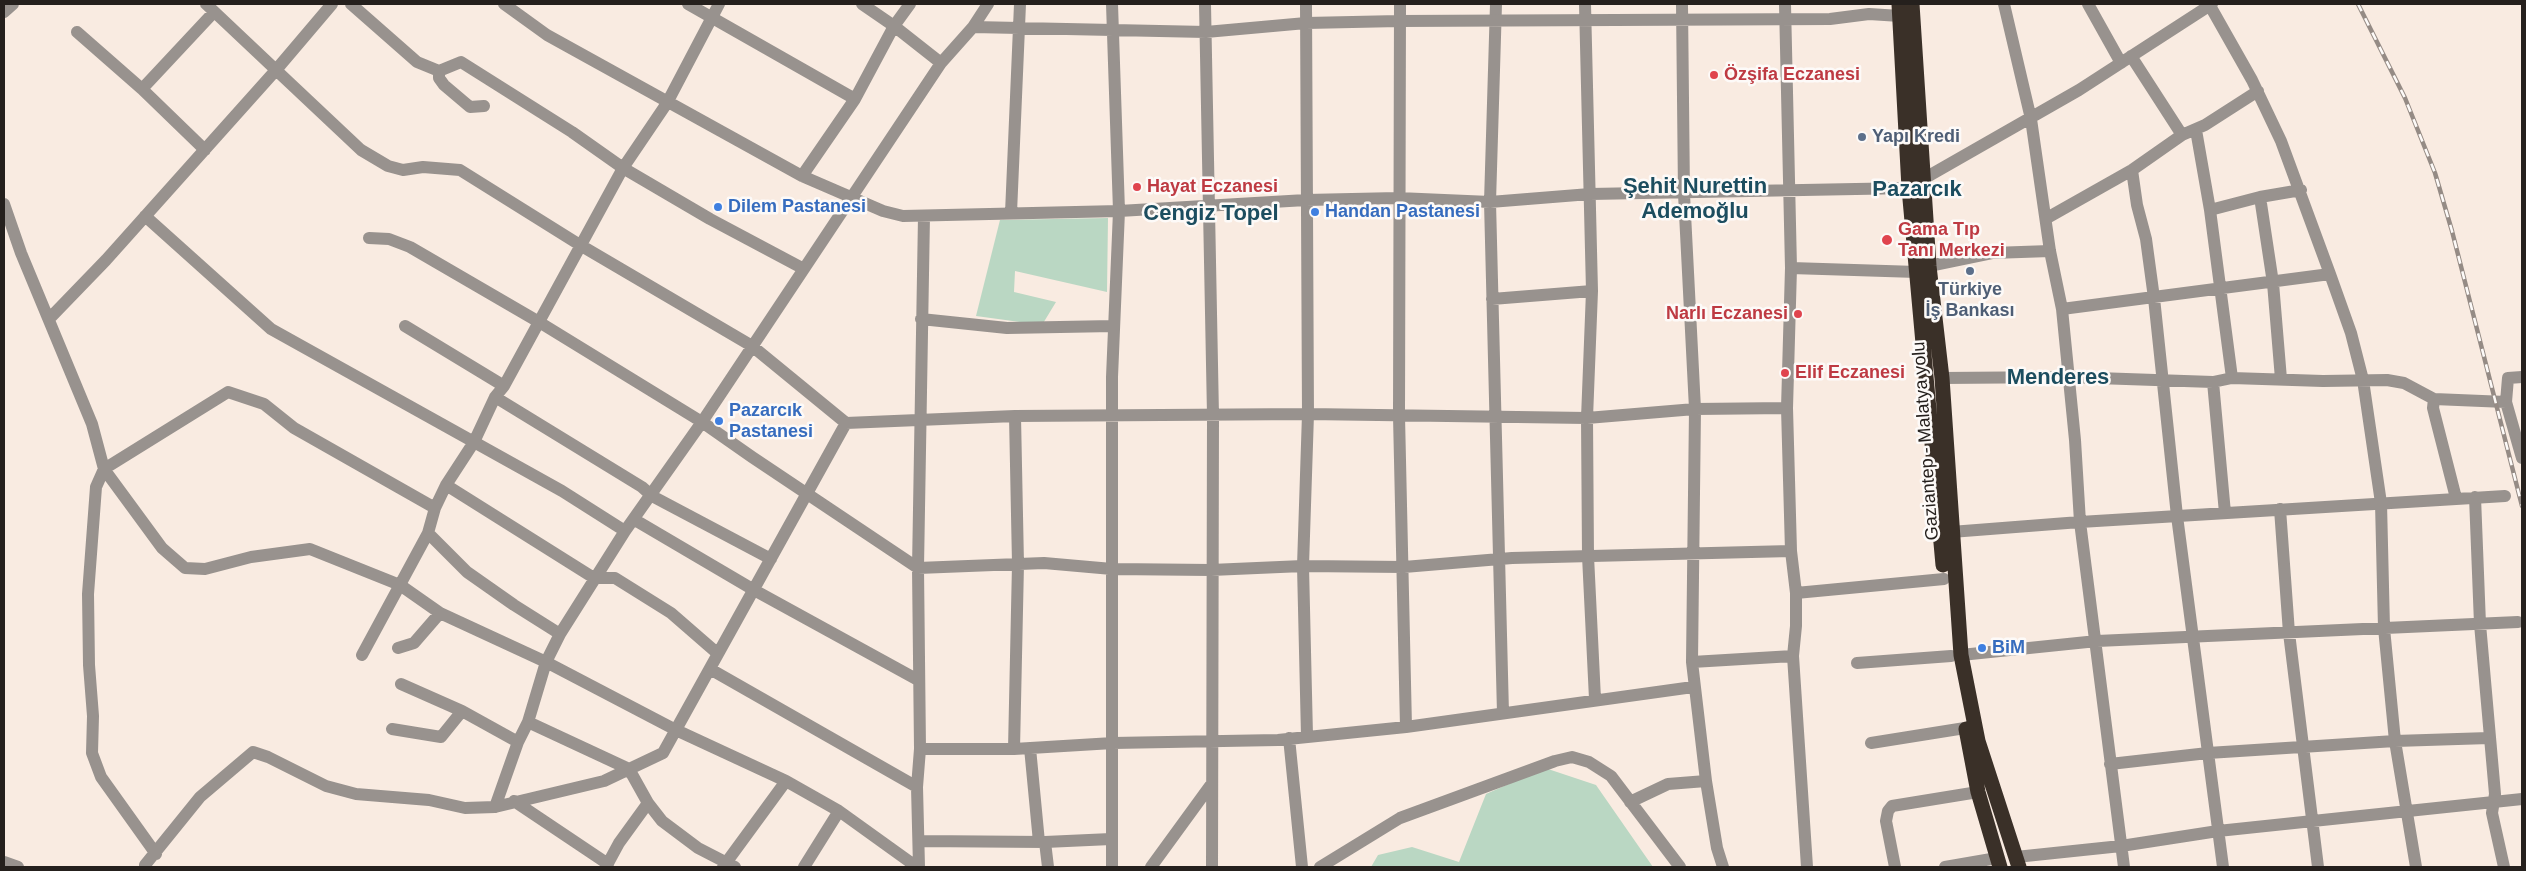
<!DOCTYPE html>
<meta charset="utf-8">
<style>
body{margin:0}
#map{position:relative;width:2526px;height:871px;overflow:hidden;background:#f9ebe1;font-family:Helvetica,sans-serif}
canvas{display:block}
.frame{position:absolute;inset:0;border:5px solid #25201d;pointer-events:none}
</style>
<div id="map">
<canvas width="2526" height="871"></canvas>
<div class="frame"></div>
</div>
<script>
const ctx = document.querySelector('canvas').getContext('2d');
ctx.lineJoin = 'round';
function paint(path, color) { ctx.fillStyle = color; ctx.fill(path, 'evenodd'); }
const toPath = rows => new Path2D(rows.map(r => 'M' + r).join(''));
function stroke(path, color, width, dash) { ctx.strokeStyle = color; ctx.lineWidth = width; ctx.lineCap = dash ? 'butt' : 'round'; ctx.setLineDash(dash || []); ctx.stroke(path); }
function drawText(font, color, halo, rows, align = 'center') {
  ctx.font = font + ' Helvetica,sans-serif'; ctx.lineWidth = 5; ctx.setLineDash([]); ctx.textBaseline = 'middle'; ctx.strokeStyle = halo; ctx.fillStyle = color; for (const [text, x, y, turn = 0] of rows) {
    ctx.save(); ctx.translate(x, y); ctx.rotate((+turn || 0) * Math.PI / 180); ctx.textAlign = isNaN(turn) ? turn : align; if (halo) ctx.strokeText(text, 0, 0); ctx.fillText(text, 0, 0); ctx.restore();
  }
}
paint(toPath([
 [1108,218,1107,292,1015,271,1014,292,1056,302,1042,325,976,316,1000,220],
 [1545,768,1596,785,1653,867,1371,867,1378,855,1412,847,1459,862,1486,794]
]), '#bad7c3');
stroke(toPath([
 [332,4,276,70,361,150,388,166,403,170,423,167,460,170,580,245,752,346,846,423],
 [351,4,417,62,439,71,461,62,572,132,623,168,710,219,804,269],
 [504,4,547,35,802,176,883,211,903,216,1119,211,1306,200,1398,198,1490,202,1590,194,1909,188],
 [688,4,855,99],
 [862,4,894,26,941,63],
 [1205,4,1213,415,1212,867],
 [1306,4,1308,414,1303,566,1307,736],
 [1400,4,1399,416,1406,727],
 [1496,4,1490,202,1503,713],
 [1585,4,1592,291,1587,418,1588,556,1595,699],
 [1682,4,1684,194,1695,409,1692,662,1706,781,1717,848,1723,867],
 [1785,4,1791,268,1787,408,1791,551,1796,593,1796,626,1793,656,1807,867],
 [2004,4,2031,119,2050,251,2062,309,2075,440,2080,522,2124,867],
 [2088,4,2121,63],
 [2209,4,2252,80,2281,141,2330,274,2351,333,2363,380,2381,503,2384,628,2395,741,2416,867],
 [4,12,13,4],
 [973,27,1206,32,1306,23,1399,21,1830,19,1869,14,1900,16],
 [77,32,142,89],
 [2131,56,2182,135],
 [439,71,439,78,444,85,470,107,484,106],
 [2196,130,2210,210,2232,378],
 [205,150,142,89,214,12],
 [2132,170,2137,205,2146,239,2154,298,2177,516,2223,867],
 [802,176,855,99,894,26,910,4],
 [1925,178,2079,90,2212,4],
 [2260,197,2273,283,2281,379],
 [4,204,21,253,92,424,104,469,162,548,185,568,205,569,251,557,310,549,400,585,440,613,546,662,676,730,786,781,839,811,917,867],
 [2210,210,2260,197,2301,190],
 [1011,213,1020,4],
 [145,216,271,329,562,491,625,531],
 [2047,218,2132,170,2182,135,2205,125,2258,91],
 [369,238,389,239,410,247,539,322,702,422,752,457,918,568,1044,563,1112,569,1211,570,1303,566,1404,567,1512,558,1791,551],
 [1929,266,1992,253,2050,251],
 [1791,268,1917,272],
 [1492,299,1592,291],
 [2062,309,2330,274],
 [49,319,106,260,276,70,206,4],
 [921,319,1007,328,1113,326],
 [405,326,504,386],
 [1942,378,2068,377,2213,382,2232,378,2323,381,2387,380,2404,383,2434,399,2506,402,2522,458],
 [2213,382,2225,513],
 [495,397,642,487,652,496,771,559],
 [2434,399,2433,408,2456,498],
 [2506,402,2508,378,2522,377],
 [446,485,594,578,615,578,671,613,717,653],
 [2475,497,2480,624,2495,794,2492,813,2504,867],
 [2280,509,2289,633,2318,867],
 [635,520,754,590,918,680],
 [1951,532,2080,522,2505,496],
 [428,533,467,572,514,605,560,634],
 [1796,593,1944,579],
 [398,648,414,643,440,613],
 [362,655,428,533,435,508,446,485,474,442,495,397,504,386,623,168,667,103,719,4],
 [1961,655,2097,641,2518,622],
 [1692,662,1793,656],
 [1857,663,1951,656],
 [710,669,917,787],
 [401,684,462,711],
 [528,722,629,769,648,803,662,821,698,848,735,867],
 [392,729,441,737,462,711,518,742],
 [1289,738,1302,867],
 [1871,743,1965,728],
 [1030,748,1039,842],
 [920,749,1014,749,1113,743,1278,740,1406,727,1693,687],
 [1014,749,1018,564,1015,416],
 [2110,764,2208,753,2395,741,2489,738],
 [514,801,608,864],
 [1630,802,1668,784,1706,781],
 [495,807,518,742,528,722,546,662,560,634,625,531,702,422,941,63,973,27,988,4],
 [919,841,1045,842,1111,839],
 [1045,842,1048,867],
 [156,854,101,777,92,753,93,716,89,665,88,594,96,487,104,469,228,392,264,404,294,428,435,508],
 [2016,857,2121,846,2218,831,2522,799],
 [4,862,18,867],
 [145,865,200,797,253,752,268,757,326,786,356,794,429,800,465,808,495,807,604,781,663,753,846,423,1015,416,1308,414,1587,418,1695,409,1787,408],
 [606,867,619,843,648,803],
 [723,867,786,781],
 [804,867,839,811],
 [919,867,917,787,920,749,918,568,924,216],
 [1112,867,1112,377,1119,211,1112,4],
 [1151,867,1210,786],
 [1320,867,1400,818,1555,761,1572,757,1589,762,1611,776,1680,867],
 [1895,867,1886,821,1888,811,1892,806,1978,792],
 [1945,867,1997,858]
]), '#98928e', 12);
stroke(toPath([
 [1899,4,1909,188,1943,565],
 [1912,4,1929,266,1942,378,1961,655,1978,741,2019,867],
 [1966,729,1978,792,2000,867]
]), '#3a3028', 15);
const rail = toPath([
 [2358,4,2405,98,2435,173,2452,231,2522,506]
]);
stroke(rail, '#958b85', 4.5);
stroke(rail, '#fdfaf8', 2.5, [8]);
for (const [x, y, r, color] of [
 [1714,75,5,"#e0444e"],
 [1862,137,5,"#5c6f8a"],
 [1137,187,5,"#e0444e"],
 [718,207,5,"#3f7fe0"],
 [1315,212,5,"#3f7fe0"],
 [1887,240,6,"#e0444e"],
 [1970,271,5,"#5c6f8a"],
 [1798,314,5,"#e0444e"],
 [1785,373,5,"#e0444e"],
 [719,421,5,"#3f7fe0"],
 [1982,648,5,"#3f7fe0"]
]) { const dot = new Path2D(); dot.arc(x, y, r, 0, 2 * Math.PI); ctx.fillStyle = color; ctx.fill(dot); stroke(dot, '#fdfaf8', 2); }
drawText('bold 18px', '#be3a42', '#fdfaf8', [
 ["Özşifa Eczanesi",1724,75],
 ["Hayat Eczanesi",1147,187],
 ["Gama Tıp",1898,230],
 ["Tanı Merkezi",1898,251],
 ["Narlı Eczanesi",1788,314,"right"],
 ["Elif Eczanesi",1795,373]
], 'left');
drawText('bold 18px', '#4e5e75', '#fdfaf8', [
 ["Yapı Kredi",1872,137],
 ["Türkiye",1970,290,"center"],
 ["İş Bankası",1970,311,"center"]
], 'left');
drawText('bold 18px', '#366cbe', '#fdfaf8', [
 ["Dilem Pastanesi",728,207],
 ["Handan Pastanesi",1325,212],
 ["Pazarcık",729,411],
 ["Pastanesi",729,432],
 ["BiM",1992,648]
], 'left');
drawText('18px', '#25201d', '#fdfaf8', [
 ["Gaziantep - Malatya yolu",1926,441,-94]
]);
drawText('bold 22px', '#1c4d5f', '#fdfaf8', [
 ["Şehit Nurettin",1695,187],
 ["Ademoğlu",1695,212],
 ["Pazarcık",1917,190],
 ["Cengiz Topel",1211,214],
 ["Menderes",2058,378]
]);
</script>
